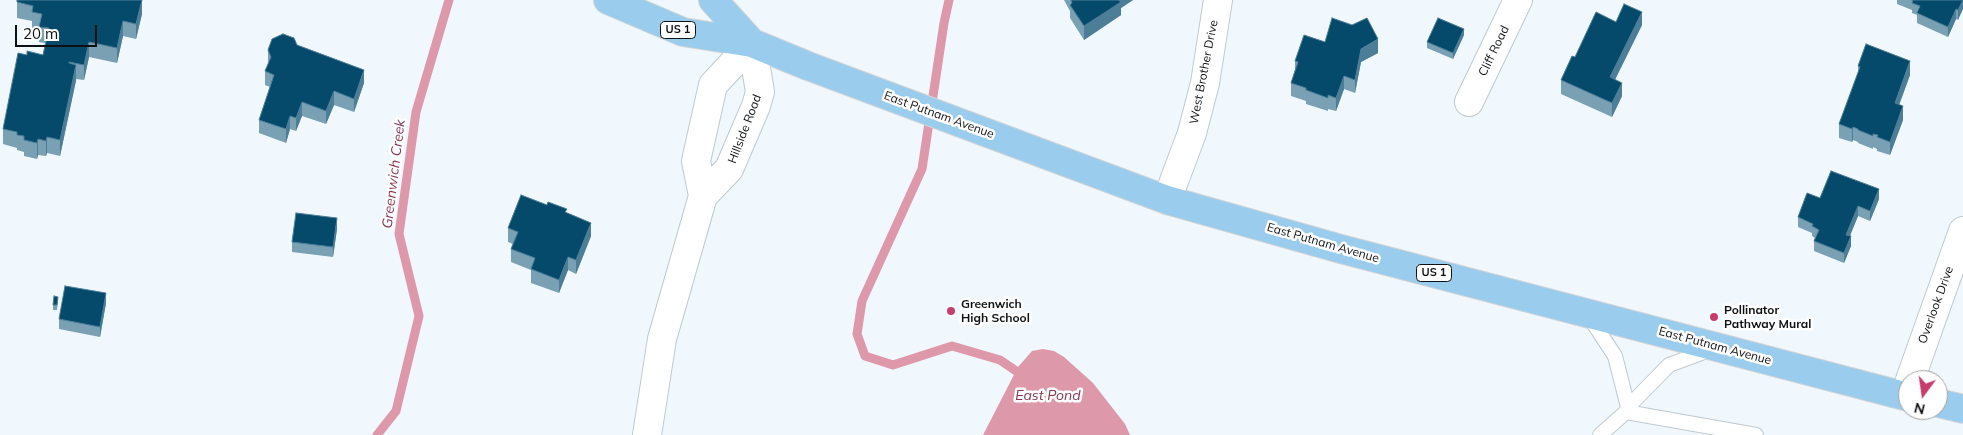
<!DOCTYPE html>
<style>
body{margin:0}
#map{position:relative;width:1963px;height:435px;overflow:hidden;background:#f0f8fe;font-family:Mulish,sans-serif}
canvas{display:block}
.north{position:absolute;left:1898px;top:370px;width:50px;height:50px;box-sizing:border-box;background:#fff;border:1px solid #9fa0a1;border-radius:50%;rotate:194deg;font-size:14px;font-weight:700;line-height:20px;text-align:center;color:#0e1113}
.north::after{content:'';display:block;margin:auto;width:18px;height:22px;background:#c73b6e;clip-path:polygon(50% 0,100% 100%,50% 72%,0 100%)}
.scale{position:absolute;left:15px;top:25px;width:82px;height:22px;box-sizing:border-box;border:2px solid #0e1113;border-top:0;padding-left:6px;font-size:15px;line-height:18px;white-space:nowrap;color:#0e1113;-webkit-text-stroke:4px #fff;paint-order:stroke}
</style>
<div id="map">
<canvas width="1963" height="435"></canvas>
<div class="north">N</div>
<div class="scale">20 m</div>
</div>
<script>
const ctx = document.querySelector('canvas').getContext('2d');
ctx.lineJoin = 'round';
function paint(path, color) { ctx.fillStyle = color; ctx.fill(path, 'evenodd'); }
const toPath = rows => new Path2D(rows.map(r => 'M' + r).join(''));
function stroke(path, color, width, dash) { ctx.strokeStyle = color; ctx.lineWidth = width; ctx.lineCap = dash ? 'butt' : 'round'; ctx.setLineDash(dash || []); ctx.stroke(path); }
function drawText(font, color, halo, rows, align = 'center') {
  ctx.font = font + ' Mulish,sans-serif'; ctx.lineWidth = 5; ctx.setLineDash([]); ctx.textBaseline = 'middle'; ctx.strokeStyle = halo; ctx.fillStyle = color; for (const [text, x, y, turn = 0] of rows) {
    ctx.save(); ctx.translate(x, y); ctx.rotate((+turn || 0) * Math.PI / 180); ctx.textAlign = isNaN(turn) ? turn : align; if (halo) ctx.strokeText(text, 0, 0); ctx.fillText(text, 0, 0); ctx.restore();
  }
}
paint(toPath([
 [1043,349,1054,351,1064,357,1093,383,1125,424,1130,435,983,435,1018,367,1032,351]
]), '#dd98aa');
stroke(toPath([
 [949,0,944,23,922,169,862,301,857,334,865,356,893,365,952,346,1000,360,1025,377],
 [377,435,396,411,419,316,399,234,416,112,449,0]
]), '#dd98aa', 9);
const service = toPath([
 [1588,315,1615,356,1628,407],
 [1626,412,1756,435],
 [1600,435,1626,412,1628,407,1669,365,1712,349]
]);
const minor = toPath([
 [1469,102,1518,0],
 [703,196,729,169,756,106,760,92,752,43],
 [1167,200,1192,133,1205,83,1218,0],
 [1910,380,1963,231],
 [647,435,662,339,703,196,696,161,713,85,752,43]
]);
const primary = toPath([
 [608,0,683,32,752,43,808,66,1167,200,1341,249,1908,397],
 [713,0,752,43],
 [1938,403,1963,409]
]);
stroke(service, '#bfc9d0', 16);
stroke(minor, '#bfc9d0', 30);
stroke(primary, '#d4d4d5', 30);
stroke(service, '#fff', 14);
stroke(minor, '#fff', 28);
stroke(primary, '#9acded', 28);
paint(toPath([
 [1064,0,1133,0,1121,8,1121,15,1084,40,1070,18,1070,11],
 [1897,0,1963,0,1958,20,1956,19,1948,37,1917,23,1917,15,1912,13,1912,10,1897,4],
 [17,2,142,14,136,39,123,36,117,63,89,57,84,80,76,79,60,156,47,153,46,156,38,155,37,159,24,156,24,152,17,150,17,148,3,144,3,129,27,55,43,55,45,43,39,42,39,29,32,28,32,21,17,18],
 [1616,22,1642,25,1615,79,1622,96,1612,117,1561,94,1561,80],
 [1464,35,1453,59,1427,48,1427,42],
 [1325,42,1378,53,1361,62,1355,93,1344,89,1336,111,1328,109,1328,111,1306,104,1306,101,1291,96,1291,83,1295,70,1295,61],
 [297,45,364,83,354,112,334,105,326,124,302,116,296,131,290,129,286,143,259,133,259,120,270,87,265,85,265,71,268,64,268,50],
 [1858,66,1910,75,1899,105,1903,120,1890,155,1877,151,1877,149,1873,147,1873,149,1858,143,1858,142,1853,140,1852,142,1839,138,1839,124,1858,74],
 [1820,198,1879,199,1870,221,1858,216,1850,236,1851,246,1844,263,1814,251,1814,241,1815,238,1812,236,1812,233,1798,227,1798,217],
 [567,213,591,236,576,274,568,270,559,293,531,283,531,270,511,262,511,249,513,244,508,242,508,228],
 [337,229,333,257,292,252,292,242],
 [58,302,57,310,53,310,53,305],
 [106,303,100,337,59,329,59,319]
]), '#7aa0b4');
paint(toPath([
 [142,0,142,14,136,39,136,24],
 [1116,0,1133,0,1121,8,1121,15,1084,40,1084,26],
 [1963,0,1963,9,1958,20,1958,10],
 [1956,9,1956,19,1948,37,1948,27],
 [1642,12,1642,25,1610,90,1610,77],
 [123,21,123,36,117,63,117,48],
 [1464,29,1464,35,1453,59,1453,53],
 [1378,39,1378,53,1361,62,1355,93,1355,80,1361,49],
 [89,42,89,57,84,80,84,65],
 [1910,61,1910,75,1895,116,1895,103],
 [76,65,76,81,60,156,60,140],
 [364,70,364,83,354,112,354,99],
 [1344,76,1344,89,1336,111,1336,98],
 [1622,83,1622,96,1612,117,1612,103],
 [334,91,334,105,326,124,326,111],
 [302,102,302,116,296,131,296,118],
 [1903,106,1903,120,1890,155,1890,142],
 [290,116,290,129,286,143,286,129],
 [1853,127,1853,140,1852,142,1852,129],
 [47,137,47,153,46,156,46,141],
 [38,139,38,155,37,159,37,143],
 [1879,189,1879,199,1870,221,1870,211],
 [1858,206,1858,216,1846,245,1846,235],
 [337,218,337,229,333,257,333,247],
 [591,223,591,236,576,274,576,260],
 [1851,236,1851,246,1844,263,1844,253],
 [568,257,568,270,559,293,559,280],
 [106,293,106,303,100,337,100,327]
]), '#4c7e97');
const building = toPath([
 [17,0,142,0,136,24,123,21,117,48,89,42,84,65,69,62,69,63,76,65,60,140,47,137,46,141,38,139,37,143,24,140,24,136,17,135,17,132,3,129,18,53,27,55,27,51,43,55,49,28,39,27,42,14,32,12,33,6,17,2,17,0],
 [1071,0,1118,0,1121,2,1084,26,1070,5,1072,3,1071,0],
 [1912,0,1963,0,1958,10,1956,9,1948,27,1917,13,1920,6,1912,3,1913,0,1912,0],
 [1624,4,1642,12,1610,77,1622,83,1612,103,1561,80,1572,56,1575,57,1596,12,1616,22,1624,4],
 [1332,18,1352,25,1367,18,1378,39,1361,49,1355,80,1344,76,1336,98,1328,95,1328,98,1306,90,1306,88,1291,83,1298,62,1295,61,1304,35,1325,42,1332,18],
 [1438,18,1464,29,1453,53,1427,42,1438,18],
 [283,34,294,38,297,45,364,70,354,99,334,91,326,111,302,102,296,118,290,116,286,129,259,120,274,75,265,71,271,57,268,50,272,39,283,34],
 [1866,44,1910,61,1895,103,1903,106,1890,142,1877,137,1878,135,1873,134,1873,136,1858,130,1858,129,1853,127,1852,129,1839,124,1860,67,1858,66,1866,44],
 [1831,171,1879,189,1870,211,1858,206,1846,235,1851,236,1844,253,1814,241,1819,230,1812,226,1813,224,1798,217,1807,193,1820,198,1831,171],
 [521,195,547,205,548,202,567,209,565,212,591,223,576,260,568,257,559,280,531,269,535,258,511,249,518,232,508,228,521,195],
 [296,213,337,218,333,247,292,242,296,213],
 [65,286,106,293,100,327,59,319,65,286],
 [54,296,58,297,57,305,53,305,54,296]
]);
paint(building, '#05496b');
stroke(building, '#4c7e97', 1);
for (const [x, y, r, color] of [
 [951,311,5,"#c73b6e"],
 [1714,317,5,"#c73b6e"]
]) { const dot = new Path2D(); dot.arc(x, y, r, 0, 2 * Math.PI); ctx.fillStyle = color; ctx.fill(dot); stroke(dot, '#fff', 2); }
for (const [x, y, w] of [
 [678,30,35],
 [1434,273,35]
]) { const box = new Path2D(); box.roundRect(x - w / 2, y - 8.5, w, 17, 4); ctx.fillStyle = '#fff'; ctx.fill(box); stroke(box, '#0e1113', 1); }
drawText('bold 11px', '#0e1113', null, [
 ["US 1",678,30],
 ["US 1",1434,273]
]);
drawText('12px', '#0e1113', '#fff', [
 ["Cliff Road",1494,51,-64],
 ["West Brother Drive",1204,72,-79],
 ["East Putnam Avenue",939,115,20],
 ["Hillside Road",745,129,-69],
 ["East Putnam Avenue",1323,243,16],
 ["Overlook Drive",1936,305,-70],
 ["East Putnam Avenue",1715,346,15]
]);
drawText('bold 12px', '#0e1113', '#fff', [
 ["Greenwich",961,304],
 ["High School",961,318],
 ["Pollinator",1724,310],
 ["Pathway Mural",1724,324]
], 'left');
drawText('italic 14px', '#86354f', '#fff', [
 ["Greenwich Creek",394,174,-83],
 ["East Pond",1048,396]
]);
</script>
